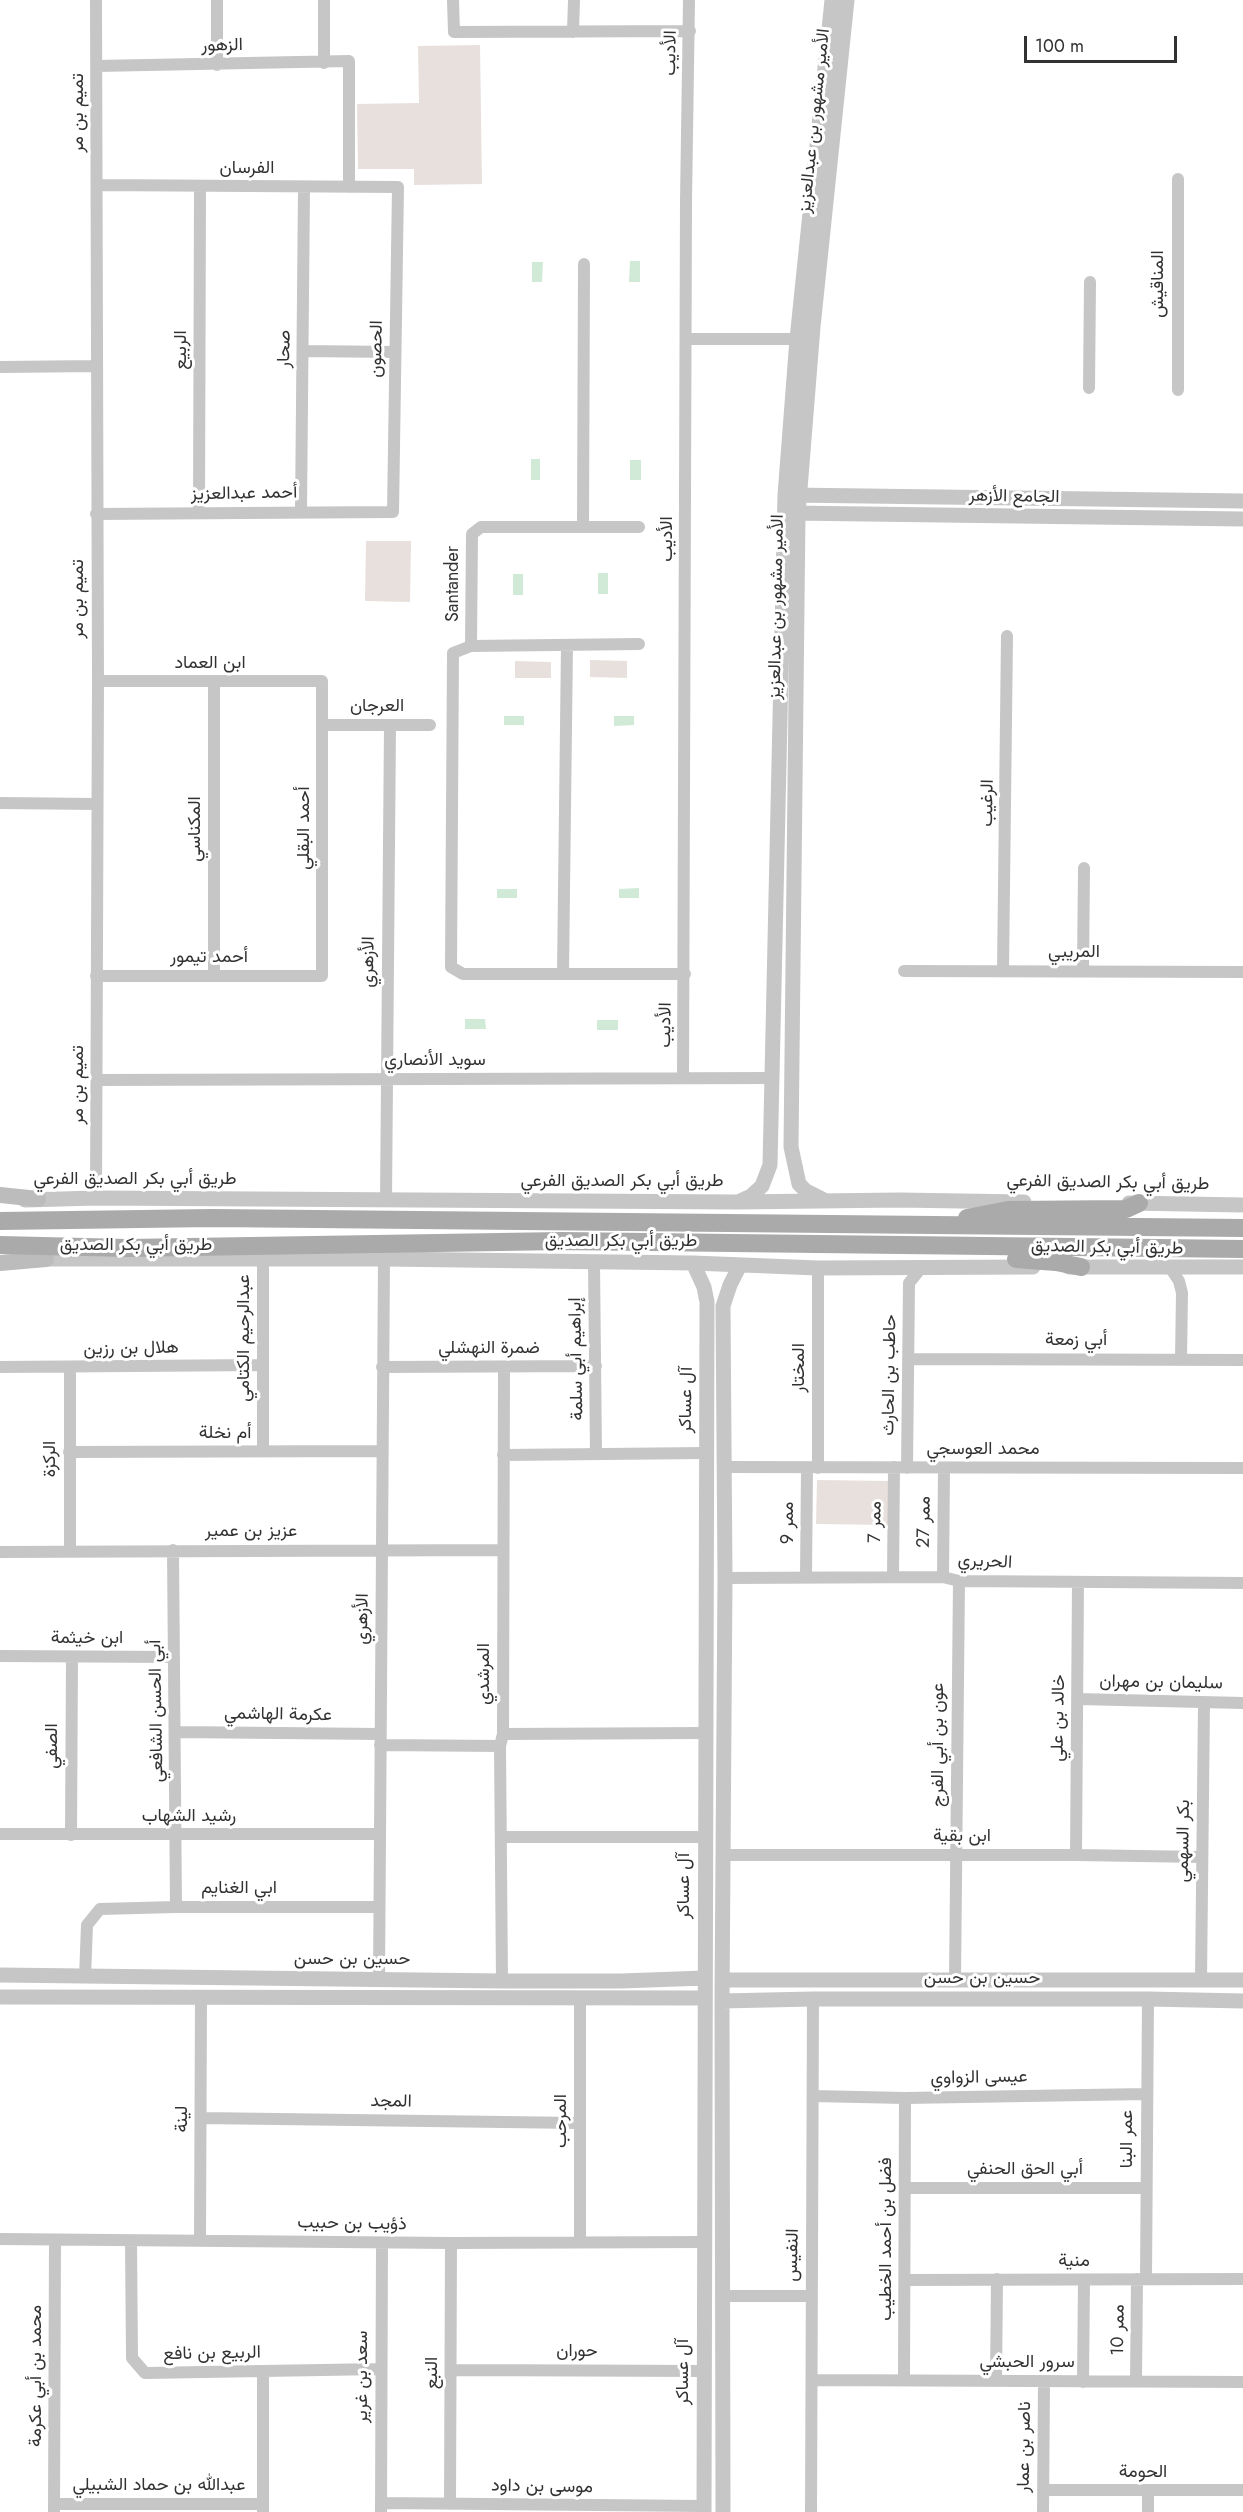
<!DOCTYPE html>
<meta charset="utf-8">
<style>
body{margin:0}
#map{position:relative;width:1243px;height:2512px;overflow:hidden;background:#fff;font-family:Jost,sans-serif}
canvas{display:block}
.scale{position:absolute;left:1024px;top:36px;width:153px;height:27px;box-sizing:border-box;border:3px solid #323232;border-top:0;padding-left:8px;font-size:18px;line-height:21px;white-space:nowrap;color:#323232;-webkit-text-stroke:4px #fff;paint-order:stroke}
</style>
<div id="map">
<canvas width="1243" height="2512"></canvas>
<div class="scale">100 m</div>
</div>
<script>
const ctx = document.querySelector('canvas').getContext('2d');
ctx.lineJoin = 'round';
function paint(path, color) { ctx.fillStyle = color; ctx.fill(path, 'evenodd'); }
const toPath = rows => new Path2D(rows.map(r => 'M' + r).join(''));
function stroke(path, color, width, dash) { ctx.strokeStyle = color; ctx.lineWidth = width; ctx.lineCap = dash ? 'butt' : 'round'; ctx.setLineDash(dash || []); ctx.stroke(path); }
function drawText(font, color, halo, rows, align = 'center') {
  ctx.font = font + ' Jost,Vazirmatn,sans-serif'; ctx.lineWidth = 6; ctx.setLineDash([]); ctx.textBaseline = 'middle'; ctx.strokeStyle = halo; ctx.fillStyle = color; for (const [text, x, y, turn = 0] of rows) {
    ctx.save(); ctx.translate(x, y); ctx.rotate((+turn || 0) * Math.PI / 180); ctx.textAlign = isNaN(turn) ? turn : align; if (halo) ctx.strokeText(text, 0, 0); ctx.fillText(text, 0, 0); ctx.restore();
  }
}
paint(toPath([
 [480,45,482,184,414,185,414,169,358,169,357,104,419,103,418,46],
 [366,541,411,541,410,602,365,601],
 [590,660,627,661,627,678,590,677],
 [515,661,551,662,551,678,515,678],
 [817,1480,891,1481,890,1525,816,1524]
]), '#e8e0dc');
paint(toPath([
 [630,261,640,261,640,282,629,282],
 [532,262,543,262,542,282,532,282],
 [531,459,540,459,540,480,531,480],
 [630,460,641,460,641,480,630,480],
 [598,573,608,573,608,594,598,594],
 [513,574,523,574,523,595,513,595],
 [504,716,524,716,524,725,504,725],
 [614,716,634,716,634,725,614,726],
 [639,888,639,898,619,898,619,889],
 [497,889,517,889,517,898,497,898],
 [465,1019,485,1019,486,1029,465,1029],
 [597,1020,618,1020,618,1030,597,1030]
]), '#d1ead8');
stroke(toPath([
 [96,0,98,681,96,1198],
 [453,0,454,32,690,31],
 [573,32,574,0],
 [324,63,324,0],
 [217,65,217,0],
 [97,66,349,61,349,187],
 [687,339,797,339],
 [303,351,395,352],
 [0,367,97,366],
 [1089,388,1090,282],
 [1178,390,1178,179],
 [301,511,304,187],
 [199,513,200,187],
 [96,514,393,512,398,187,97,185],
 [583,527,584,264],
 [639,644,471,646,453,653,451,967,463,974,685,974],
 [471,646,472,534,481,527,639,527],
 [214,682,214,975],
 [323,725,430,725],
 [0,803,97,804],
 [904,971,1243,972],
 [1003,971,1007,636],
 [1083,971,1084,868],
 [563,973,567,645],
 [96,976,322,976,322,681,98,681],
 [683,1078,686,202,689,0],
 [97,1080,773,1078],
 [386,1200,390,725],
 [263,1260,263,1451],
 [594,1263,596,1454],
 [1169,1266,1179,1281,1182,1293,1181,1359],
 [908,1359,1243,1360],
 [0,1367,263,1365],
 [382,1367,596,1366],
 [69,1452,382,1451],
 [503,1455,706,1453],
 [724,1467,1243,1468],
 [818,1468,818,1268],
 [907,1468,909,1283,922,1267],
 [70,1550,70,1368],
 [173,1550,176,1907],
 [0,1552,503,1550],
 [806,1577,807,1468],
 [893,1577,894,1467],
 [943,1577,944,1468],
 [725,1578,943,1577,959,1581,1243,1583],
 [0,1656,174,1657],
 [1078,1699,1243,1703],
 [175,1732,380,1734],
 [503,1734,705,1733],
 [380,1745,500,1746],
 [0,1834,379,1834],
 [71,1835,72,1657],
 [502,1837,704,1837],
 [722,1855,1076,1855,1202,1857],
 [1076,1855,1078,1582],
 [85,1977,87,1925,100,1909,176,1907,379,1907],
 [379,1980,384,1259],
 [955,1980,959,1581],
 [1201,1980,1204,1703],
 [502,1981,500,1746,503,1734,504,1367],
 [813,2096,905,2098,1146,2094],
 [201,2118,579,2123],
 [905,2188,1145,2188],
 [0,2239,451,2243,704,2242],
 [131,2241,132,2358,145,2373,380,2369],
 [200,2241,201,1997],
 [580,2242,580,1999],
 [1146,2279,1148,1999],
 [905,2280,1243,2279],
 [724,2296,811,2296],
 [451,2370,703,2371],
 [812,2380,1243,2382],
 [904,2380,905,2098],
 [996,2381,997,2279],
 [1136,2381,1137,2279],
 [1083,2382,1084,2281],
 [1043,2490,1243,2490],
 [381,2503,703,2506],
 [54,2504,263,2504],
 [450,2504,451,2243],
 [263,2511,263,2371],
 [54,2512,55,2240],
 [381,2512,382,2243],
 [811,2512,813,1999],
 [1043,2512,1044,2382],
 [1148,2512,1148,2491]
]), '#c6c6c6', 12);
stroke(toPath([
 [790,495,1243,501],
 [790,513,1243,519],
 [25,1200,96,1198,737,1202,899,1200,1024,1202],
 [824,1200,806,1191,799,1184,791,1147,798,514,813,327,847,0],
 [740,1201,751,1196,762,1186,770,1165,785,495,797,339,832,0],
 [1129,1203,1243,1205],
 [46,1259,384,1259,693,1263,818,1268,1033,1267],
 [693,1263,704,1287,707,1302,704,2512],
 [1069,1267,1243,1267],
 [0,1975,502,1981,621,1981,705,1978],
 [722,1980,1243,1980],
 [0,1997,704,1998],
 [722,2001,813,1999,1148,1999,1243,2001],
 [723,2512,722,2001,725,1578,723,1306,730,1285,740,1265]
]), '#c6c6c6', 15);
stroke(toPath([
 [0,1195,38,1199],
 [0,1263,46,1259]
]), '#bcbcbc', 16);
stroke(toPath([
 [967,1218,1008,1210,1126,1209,1139,1203],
 [0,1221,212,1218,1243,1228],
 [0,1245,127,1248,562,1241,1243,1249],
 [1016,1259,1056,1262,1081,1267]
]), '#aaa', 18);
drawText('18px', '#323232', '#fff', [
 ["الزهور",222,46,-1],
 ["الأديب",671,53,-89],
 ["تميم بن مر",79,113,-90],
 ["الأمير مشهور بن عبدالعزيز",815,121,-84],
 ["الفرسان",247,169],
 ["المناقيش",1159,284,-90],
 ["صحار",285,349,-89],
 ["الحصون",377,349,-89],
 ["الربيع",182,350,-90],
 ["أحمد عبدالعزيز",244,494,-1],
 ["الجامع الأزهر",1014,497,1],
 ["الأديب",668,539,-90],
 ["Santander",454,584,-90],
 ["تميم بن مر",79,599,-90],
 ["الأمير مشهور بن عبدالعزيز",777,607,-89],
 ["ابن العماد",210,664],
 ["العرجان",377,707],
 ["الرغيب",988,803,-89],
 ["أحمد البقلي",305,828,-90],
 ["المكناسي",196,829,-90],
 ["المريبي",1074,953],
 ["أحمد تيمور",209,958],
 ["الأزهري",369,962,-89],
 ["الأديب",666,1025,-89],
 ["سويد الأنصاري",435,1061],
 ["تميم بن مر",79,1085,-90],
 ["طريق أبي بكر الصديق الفرعي",135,1180],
 ["طريق أبي بكر الصديق الفرعي",622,1182],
 ["طريق أبي بكر الصديق الفرعي",1108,1183,1],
 ["طريق أبي بكر الصديق",621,1242],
 ["طريق أبي بكر الصديق",136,1246],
 ["طريق أبي بكر الصديق",1107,1248,1],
 ["عبدالرحيم الكتامي",245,1338,-90],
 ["أبي زمعة",1076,1341],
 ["هلال بن رزين",131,1349,-1],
 ["ضمرة النهشلي",489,1349],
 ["إبراهيم أبي سلمة",577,1359,-91],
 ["المختار",800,1368,-90],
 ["حاطب بن الحارث",890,1375,-89],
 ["آل عساكر",687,1400,-89],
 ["أم نخلة",225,1434],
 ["محمد العوسجي",983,1450],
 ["الركزة",51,1459,-90],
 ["ممر 7",876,1522,-89],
 ["ممر 27",925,1522,-89],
 ["ممر 9",789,1523,-90],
 ["عزيز بن عمير",251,1532],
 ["الحريري",985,1562,3],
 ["الأزهري",363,1619,-89],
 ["ابن خيثمة",87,1639],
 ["المرشدي",485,1674,-90],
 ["سليمان بن مهران",1161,1683,1],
 ["أبي الحسن الشافعي",157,1711,-91],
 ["عكرمة الهاشمي",278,1715,1],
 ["خالد بن علي",1059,1718,-89],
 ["عون بن أبي الفرج",939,1745,-90],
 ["الصفي",53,1746,-90],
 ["رشيد الشهاب",189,1817],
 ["ابن بقية",962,1837],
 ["بكر السهمي",1184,1841,-89],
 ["آل عساكر",685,1886,-90],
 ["ابي الغنايم",239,1889],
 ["حسين بن حسن",352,1960],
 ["حسين بن حسن",982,1979],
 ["عيسى الزواوي",979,2078,-1],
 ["المجد",391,2102,1],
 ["لينة",183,2119,-90],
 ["المرحب",562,2121,-90],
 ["عمر البنا",1128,2139,-90],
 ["أبي الحق الحنفي",1025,2170],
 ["ذؤيب بن حبيب",352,2224,1],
 ["فضل بن أحمد الخطيب",887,2239,-90],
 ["النفيس",793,2255,-89],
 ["منية",1074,2262],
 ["ممر 10",1119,2330,-89],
 ["حوران",577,2352],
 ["الربيع بن نافع",212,2354,-1],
 ["سرور الحبشي",1027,2363],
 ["آل عساكر",684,2372,-90],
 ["النبع",433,2373,-90],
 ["محمد بن أبي عكرمة",37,2376,-90],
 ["سعد بن غرير",363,2377,-90],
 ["ناصر بن عمار",1025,2447,-89],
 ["الحومة",1143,2473],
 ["عبدالله بن حماد الشبيلي",159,2486],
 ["موسى بن داود",542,2487,1]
]);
</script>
